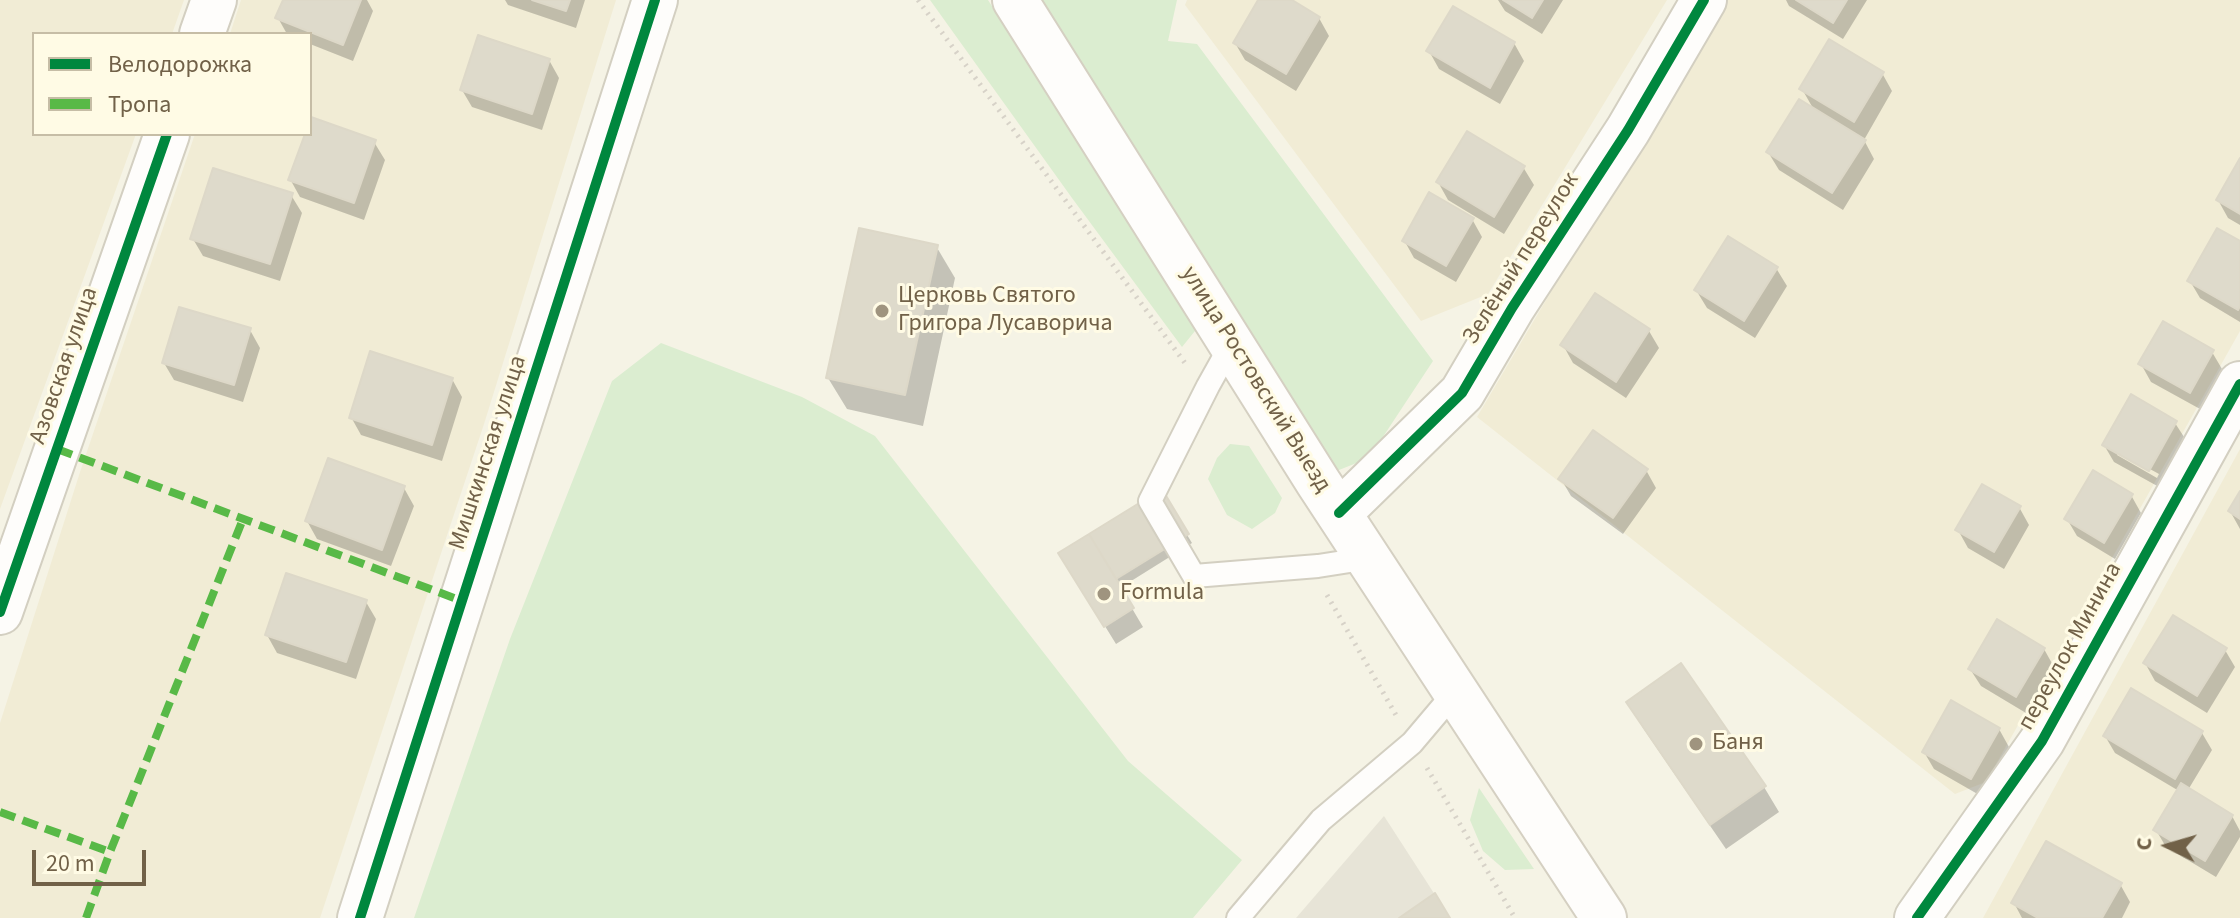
<!DOCTYPE html>
<meta charset="utf-8">
<style>
body{margin:0}
#map{position:relative;width:2240px;height:918px;overflow:hidden;background:#f5f3e5;font-family:"Source Sans 3",sans-serif}
canvas{display:block}
.legend{position:absolute;left:32px;top:32px;width:280px;height:104px;box-sizing:border-box;background:#fffbe5;border:2px solid #c6bda6;margin:0;padding:10px 14px;list-style:none;font-size:24px;color:#716148}
.legend li{display:flex;align-items:center;gap:16px;height:40px}
.legend b{width:40px;border:2px solid #c6bda6}
.north{position:absolute;left:2128px;top:806px;width:80px;height:80px;-webkit-text-stroke:6px #fffbe5;paint-order:stroke;rotate:275deg;font-size:22px;font-weight:700;line-height:32px;text-align:center;color:#716148}
.north::after{content:'';display:block;margin:auto;width:28px;height:36px;background:#716148;clip-path:polygon(50% 0,100% 100%,50% 72%,0 100%)}
.scale{position:absolute;left:32px;top:850px;width:114px;height:36px;box-sizing:border-box;border:4px solid #716148;border-top:0;padding-left:10px;font-size:24px;line-height:28px;white-space:nowrap;color:#716148;-webkit-text-stroke:6px #fffbe5;paint-order:stroke}
</style>
<div id="map">
<canvas width="2240" height="918"></canvas>
<ul class="legend">
<li><b style="height:10px;background:#00873e"></b>Велодорожка</li>
<li><b style="height:10px;background:#58b947"></b>Тропа</li>
</ul>
<div class="north">С</div>
<div class="scale">20 m</div>
</div>
<script>
const ctx = document.querySelector('canvas').getContext('2d');
ctx.lineJoin = 'round';
function paint(path, color) { ctx.fillStyle = color; ctx.fill(path, 'evenodd'); }
const toPath = rows => new Path2D(rows.map(r => 'M' + r).join(''));
function stroke(path, color, width, dash) { ctx.strokeStyle = color; ctx.lineWidth = width; ctx.lineCap = dash ? 'butt' : 'round'; ctx.setLineDash(dash || []); ctx.stroke(path); }
function drawText(font, color, halo, rows, align = 'center') {
  ctx.font = font + ' "Source Sans 3",sans-serif'; ctx.lineWidth = 6; ctx.setLineDash([]); ctx.textBaseline = 'middle'; ctx.strokeStyle = halo; ctx.fillStyle = color; for (const [text, x, y, turn = 0] of rows) {
    ctx.save(); ctx.translate(x, y); ctx.rotate((+turn || 0) * Math.PI / 180); ctx.textAlign = isNaN(turn) ? turn : align; if (halo) ctx.strokeText(text, 0, 0); ctx.fillText(text, 0, 0); ctx.restore();
  }
}
paint(toPath([
 [0,0,184,0,172,34,34,34,34,134,136,134,0,509],
 [241,0,616,0,484,424,320,918,0,918,0,723,81,469,195,134,310,134,310,34,230,34],
 [1187,0,1667,0,1488,294,1421,321,1185,5],
 [1723,0,2240,0,2240,331,1986,782,1955,794,1477,417],
 [2240,449,2240,918,1983,918]
]), '#f1ecd5');
paint(toPath([
 [1384,816,1450,918,1296,918]
]), '#e7e4d7');
paint(toPath([
 [930,0,988,0,1199,326,1182,347,1072,198],
 [1033,0,1177,0,1168,41,1197,44,1433,361,1369,458,1334,472],
 [661,343,802,397,875,436,1128,761,1242,860,1193,918,414,918,510,639,612,381],
 [1230,444,1249,446,1282,498,1275,513,1252,529,1227,515,1208,479,1217,458],
 [1479,788,1534,869,1505,870,1483,851,1470,820]
]), '#dbedd0');
paint(toPath([
 [285,0,367,0,373,11,353,61,310,44,310,34,287,34,278,18],
 [505,0,585,0,576,28,508,5],
 [1260,0,1293,0,1292,2,1319,18,1329,36,1296,91,1245,60,1235,43],
 [1498,0,1563,0,1542,34,1505,11],
 [1786,0,1867,0,1843,39,1789,6],
 [1514,43,1524,61,1500,104,1439,69,1429,51],
 [549,60,559,78,542,130,472,107,462,90],
 [1882,73,1892,91,1864,140,1874,159,1843,210,1779,170,1768,152,1814,110,1802,89],
 [313,120,374,142,385,160,364,220,300,197,290,179,307,134,310,134],
 [2240,162,2240,225,2228,218,2218,200],
 [1523,167,1534,185,1504,234,1448,200,1438,182],
 [291,195,302,213,280,281,203,256,193,239],
 [1472,219,1482,237,1456,282,1414,258,1404,240],
 [2240,244,2240,322,2200,298,2190,281],
 [936,246,955,278,923,426,847,409,828,378],
 [1776,268,1787,286,1755,338,1707,308,1696,290],
 [1595,296,1649,331,1659,348,1626,398,1573,363,1563,345],
 [250,330,260,348,243,402,174,380,164,363],
 [2212,352,2222,369,2200,409,2151,382,2141,364],
 [452,379,462,397,442,461,361,435,351,417],
 [2175,423,2186,440,2159,487,2114,462,2104,445],
 [2117,451,2159,474,2157,478,2117,455],
 [1646,470,1656,488,1623,534,1571,496,1561,479],
 [404,488,414,506,391,566,317,539,307,521],
 [1161,492,1192,543,1120,588,1143,627,1116,644,1071,571],
 [2240,494,2240,529,2230,511],
 [2131,495,2141,513,2115,559,2077,536,2067,519],
 [2019,507,2029,525,2004,569,1968,548,1958,530],
 [366,602,376,619,356,679,277,653,267,635],
 [2044,649,2054,667,2026,713,1981,686,1970,669],
 [2225,650,2235,667,2207,713,2155,681,2145,663],
 [1628,702,1764,787,1779,812,1726,849,1643,728],
 [1999,729,2009,747,1981,796,1934,769,1924,752],
 [2202,733,2212,750,2188,790,2232,816,2240,831,2240,837,2216,877,2166,847,2156,830,2179,791,2115,753,2105,736],
 [2120,884,2130,902,2122,918,2022,918,2014,903]
]), '#0003');
const building = toPath([
 [283,0,361,0,343,45,275,18,283,0],
 [532,0,570,0,566,11,532,0],
 [1258,0,1292,0,1320,17,1286,74,1233,43,1258,0],
 [1503,0,1543,0,1532,18,1503,0],
 [1796,0,1847,0,1833,23,1796,0],
 [1453,6,1515,42,1490,88,1426,51,1453,6],
 [478,35,550,59,532,114,460,90,478,35],
 [1829,39,1884,72,1854,122,1799,89,1829,39],
 [1799,99,1866,140,1832,193,1766,152,1799,99],
 [311,117,376,140,354,203,288,180,305,134,310,134,311,117],
 [1467,131,1525,166,1494,217,1436,182,1467,131],
 [2240,158,2240,214,2216,200,2240,158],
 [213,168,293,193,270,264,190,239,213,168],
 [1429,192,1474,218,1446,266,1402,241,1429,192],
 [859,228,938,245,905,395,826,378,859,228],
 [2217,228,2240,241,2240,306,2238,310,2187,281,2217,228],
 [1728,236,1778,267,1744,321,1694,290,1728,236],
 [1595,293,1650,329,1616,382,1560,345,1595,293],
 [179,307,251,328,234,385,162,363,179,307],
 [2163,321,2214,350,2190,393,2138,364,2163,321],
 [370,351,453,378,432,445,349,418,370,351],
 [2131,394,2177,421,2149,471,2102,445,2131,394],
 [1593,430,1648,469,1613,518,1558,479,1593,430],
 [328,458,405,486,382,550,305,521,328,458],
 [2093,470,2133,494,2104,543,2064,519,2093,470],
 [1982,484,2021,506,1994,552,1955,530,1982,484],
 [1162,489,1189,534,1116,579,1089,534,1162,489],
 [2240,491,2240,519,2228,511,2240,491],
 [1089,534,1134,608,1104,627,1058,553,1089,534],
 [286,573,367,600,346,662,265,635,286,573],
 [2173,615,2227,648,2197,696,2143,663,2173,615],
 [1997,619,2045,648,2016,697,1968,669,1997,619],
 [1681,663,1766,786,1710,825,1626,702,1681,663],
 [2131,688,2203,731,2175,779,2103,736,2131,688],
 [1951,700,2000,728,1971,779,1922,752,1951,700],
 [2181,783,2233,815,2205,861,2153,830,2181,783],
 [2046,841,2122,883,2102,918,2038,918,2011,903,2046,841],
 [1435,893,1450,918,1399,918,1435,893]
]);
paint(building, '#dedacb');
stroke(building, '#ddd8c8', 2);
const service = toPath([
 [1232,343,1208,386,1150,501,1194,576,1318,566,1369,558],
 [1238,918,1321,820,1412,743,1456,691]
]);
const minor = toPath([
 [202,34,214,0],
 [1339,513,1462,393,1512,308,1628,130,1704,0],
 [0,612,167,134],
 [360,918,655,0],
 [1917,918,2042,741,2240,384]
]);
const secondary = toPath([
 [1015,0,1318,482,1604,918]
]);
stroke(service, '#d3cfc1', 26);
stroke(minor, '#d3cfc1', 48);
stroke(secondary, '#d5d0c2', 48);
stroke(toPath([
 [918,0,1185,363],
 [1327,595,1396,715],
 [1427,768,1515,918]
]), '#d7d2c8', 5, [2, 6]);
stroke(service, '#fefdfb', 22);
stroke(minor, '#fefdfb', 44);
stroke(secondary, '#fefdfb', 44);
stroke(toPath([
 [57,449,462,601],
 [0,812,110,852],
 [86,918,110,852,243,519]
]), '#58b947', 8, [16, 8]);
stroke(toPath([
 [1339,513,1462,393,1512,308,1628,130,1704,0],
 [0,612,167,134],
 [360,918,655,0],
 [1917,918,2042,741,2240,384]
]), '#00873e', 10);
for (const [x, y, r, color] of [
 [882,311,8,"#9f947f"],
 [1104,594,8,"#9f947f"],
 [1696,744,8,"#9f947f"]
]) { const dot = new Path2D(); dot.arc(x, y, r, 0, 2 * Math.PI); ctx.fillStyle = color; ctx.fill(dot); stroke(dot, '#fffbe5', 3); }
drawText('24px', '#716148', '#fffbe5', [
 ["Зелёный переулок",1522,259,-58],
 ["Азовская улица",65,366,-71],
 ["улица Ростовский Выезд",1255,380,58],
 ["Мишкинская улица",489,453,-72],
 ["переулок Минина",2071,647,-61]
]);
drawText('24px', '#716148', '#fffbe5', [
 ["Церковь Святого",898,297],
 ["Григора Лусаворича",898,325],
 ["Formula",1120,594],
 ["Баня",1712,744]
], 'left');
</script>
